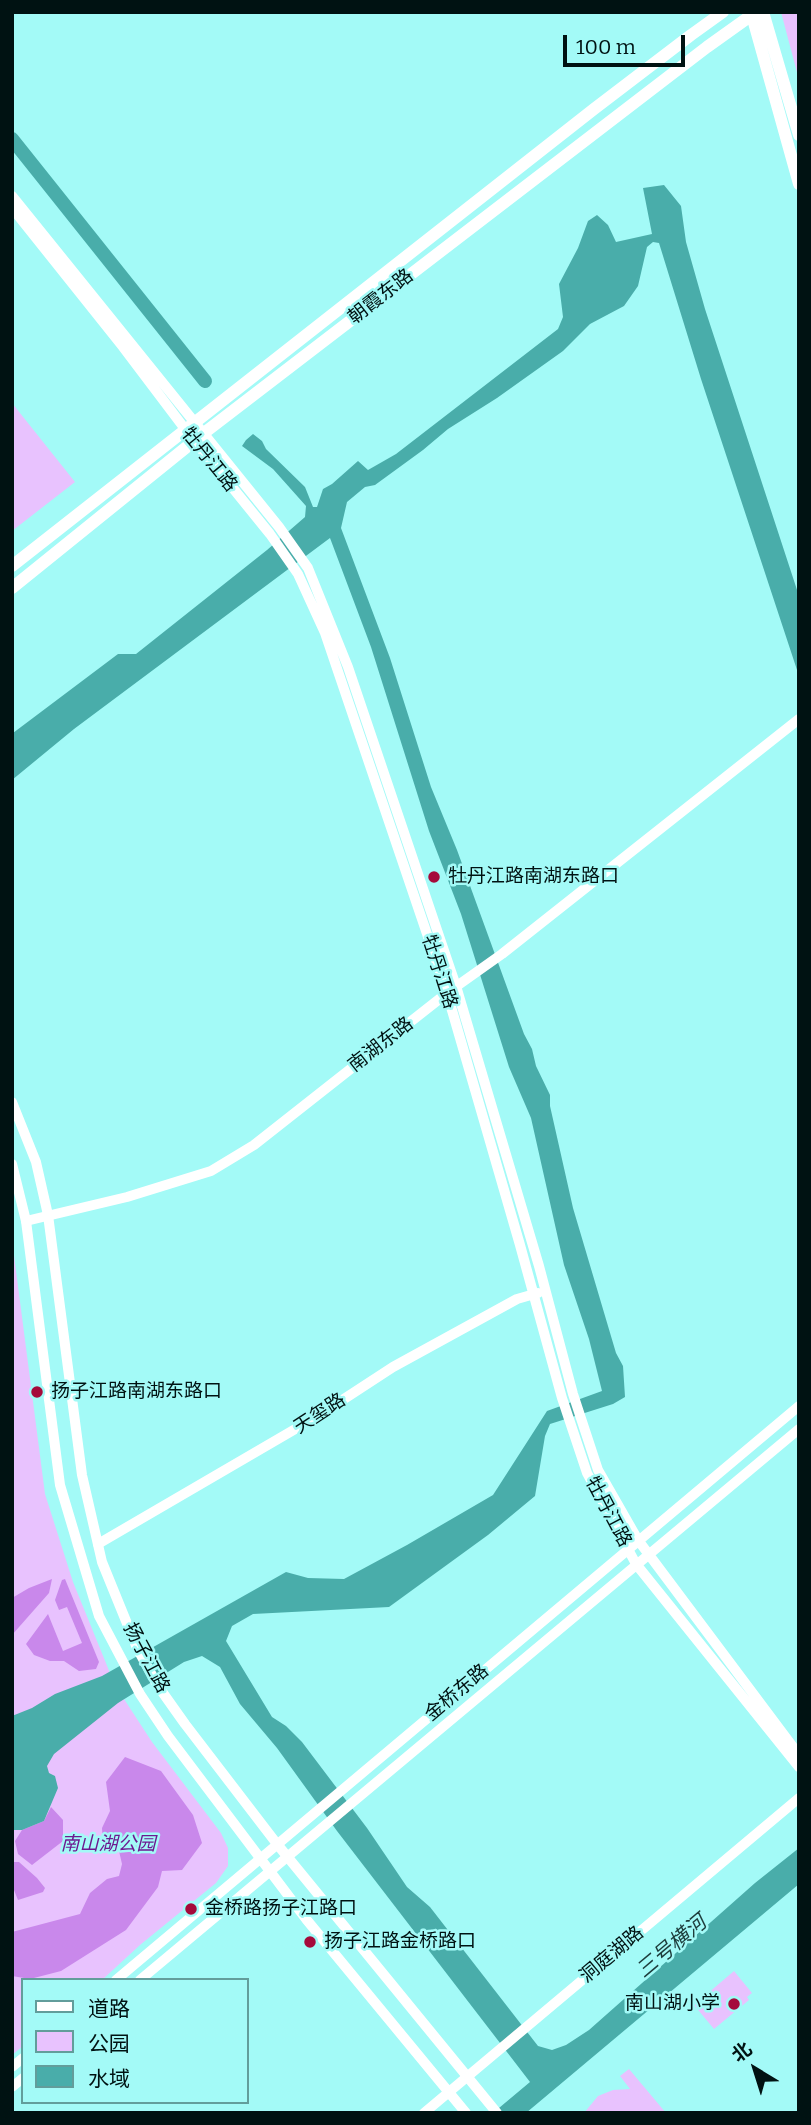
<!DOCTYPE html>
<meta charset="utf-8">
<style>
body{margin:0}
#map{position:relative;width:811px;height:2125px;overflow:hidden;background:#a3faf7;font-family:Bitter,"Noto Sans SC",serif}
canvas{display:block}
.frame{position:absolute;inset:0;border:14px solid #001212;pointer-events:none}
.legend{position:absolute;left:21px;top:1978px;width:228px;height:126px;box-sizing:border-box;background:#a3faf7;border:2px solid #629d9b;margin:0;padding:9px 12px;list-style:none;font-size:21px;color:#001212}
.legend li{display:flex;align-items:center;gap:14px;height:35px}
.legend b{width:35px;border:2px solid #629d9b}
.north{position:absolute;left:720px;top:2034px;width:70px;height:70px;-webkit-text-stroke:5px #a3faf7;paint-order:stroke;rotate:322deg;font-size:19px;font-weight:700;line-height:28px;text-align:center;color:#001212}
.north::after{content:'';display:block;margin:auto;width:24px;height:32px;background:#001212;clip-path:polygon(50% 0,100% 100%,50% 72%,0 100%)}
.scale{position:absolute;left:563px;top:35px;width:122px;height:32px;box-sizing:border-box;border:4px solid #001212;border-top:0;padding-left:9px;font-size:21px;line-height:24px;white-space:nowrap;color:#001212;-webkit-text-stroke:5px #a3faf7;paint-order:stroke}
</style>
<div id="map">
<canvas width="811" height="2125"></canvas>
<div class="frame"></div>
<ul class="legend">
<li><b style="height:9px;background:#fff"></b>道路</li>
<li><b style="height:19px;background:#e8c2fe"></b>公园</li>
<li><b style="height:19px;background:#49adaa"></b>水域</li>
</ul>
<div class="north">北</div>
<div class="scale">100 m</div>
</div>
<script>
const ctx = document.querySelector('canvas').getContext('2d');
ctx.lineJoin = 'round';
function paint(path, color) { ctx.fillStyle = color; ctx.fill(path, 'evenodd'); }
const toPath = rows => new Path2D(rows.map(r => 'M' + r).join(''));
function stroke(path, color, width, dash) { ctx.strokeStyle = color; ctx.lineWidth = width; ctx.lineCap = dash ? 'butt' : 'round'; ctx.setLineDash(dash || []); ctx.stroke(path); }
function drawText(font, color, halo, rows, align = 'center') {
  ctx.font = font + ' Bitter,"Noto Sans SC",serif'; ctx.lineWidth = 5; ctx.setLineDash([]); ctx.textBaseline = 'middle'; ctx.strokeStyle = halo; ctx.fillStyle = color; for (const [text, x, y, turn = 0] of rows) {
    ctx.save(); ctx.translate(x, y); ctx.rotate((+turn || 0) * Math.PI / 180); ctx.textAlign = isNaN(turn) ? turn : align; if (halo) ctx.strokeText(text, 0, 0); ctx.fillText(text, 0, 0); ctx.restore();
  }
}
paint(toPath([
 [781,12,799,12,799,80],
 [12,403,75,482,12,531],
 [12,1240,45,1494,73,1582,110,1673,124,1699,152,1742,221,1833,228,1848,228,1866,216,1883,140,1945,102,1980,23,1980,23,2046,12,2055],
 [734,1971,752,1993,747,1997,749,2000,714,2029,694,2005],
 [629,2069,666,2113,584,2113,598,2096,613,2090,630,2089,620,2076]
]), '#e8c2fe');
paint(toPath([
 [52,1579,49,1593,12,1635,12,1598,29,1588],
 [65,1579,99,1662,96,1669,79,1671,64,1661,50,1661,34,1655,26,1644,48,1614,63,1651,82,1643,67,1607,59,1610,55,1600,62,1580],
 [125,1757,161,1771,193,1815,202,1843,182,1870,162,1871,158,1887,126,1930,61,1971,30,1979,12,1976,12,1932,80,1914,90,1893,107,1879,119,1876,122,1864,119,1851,103,1846,102,1828,110,1811,106,1782],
 [51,1807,63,1820,63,1841,32,1865,18,1854,15,1841,22,1830,44,1821],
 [12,1862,19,1862,37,1878,45,1888,43,1892,18,1900,12,1885]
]), '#c988eb');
paint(toPath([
 [664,185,681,206,686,242,705,309,799,596,799,676,701,379,659,243,653,242,647,247,638,286,624,306,590,324,563,351,497,398,448,429,423,450,375,485,365,487,347,502,341,528,390,658,431,787,457,850,524,1034,532,1049,536,1066,550,1095,550,1106,573,1208,616,1353,623,1366,625,1397,613,1404,550,1424,545,1436,535,1496,488,1535,389,1607,253,1614,232,1626,226,1641,272,1717,286,1726,302,1742,367,1828,407,1887,430,1907,538,2046,552,2050,566,2045,589,2030,755,1883,799,1848,799,1884,526,2113,493,2113,530,2082,337,1831,277,1748,240,1704,220,1667,202,1656,184,1662,118,1703,54,1754,47,1766,49,1773,55,1776,58,1788,44,1821,22,1830,12,1830,12,1716,32,1708,55,1694,102,1676,286,1572,308,1578,344,1579,407,1545,493,1495,547,1411,602,1391,589,1339,564,1265,531,1118,509,1067,461,914,429,831,371,647,330,538,74,729,12,780,13,733,118,654,136,654,267,550,305,517,306,506,273,469,242,446,246,440,253,434,262,441,266,449,305,487,313,507,317,507,323,489,332,484,358,461,368,470,396,454,558,329,563,317,559,284,578,248,588,221,597,215,608,225,616,242,652,234,643,188]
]), '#49adaa');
stroke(toPath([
 [12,139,205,381]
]), '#49adaa', 14);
stroke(toPath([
 [12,196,279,527,308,568,348,667,456,986,539,1266,573,1394,598,1470,638,1540,799,1755],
 [12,208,123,347,185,429,270,534,298,574,325,633,447,993,520,1245,562,1398,587,1473,636,1564,799,1767],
 [26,1221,127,1197,211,1171,254,1145,447,993,502,954,799,719],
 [98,1544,321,1414,393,1367,517,1299,538,1293],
 [116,1980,799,1406],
 [140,1980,799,1429],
 [12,2067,23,2058],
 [12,2087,23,2078],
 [424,2113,799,1798]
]), '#fff', 10);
stroke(toPath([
 [12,1102,36,1162,48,1215,82,1475,102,1562,137,1648,158,1686,185,1724,277,1844,497,2113],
 [12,1164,26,1221,60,1485,99,1616,140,1694,168,1736,306,1919,466,2113]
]), '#fff', 10);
stroke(toPath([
 [12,566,594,109,691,35,723,12],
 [12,588,204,433,707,47,756,12]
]), '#fff', 12);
stroke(toPath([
 [751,12,799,184],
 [763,12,799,135]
]), '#fff', 12);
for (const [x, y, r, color] of [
 [434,877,7,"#a50a3b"],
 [37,1392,7,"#a50a3b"],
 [191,1909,7,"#a50a3b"],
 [310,1942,7,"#a50a3b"],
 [734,2004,7,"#a50a3b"]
]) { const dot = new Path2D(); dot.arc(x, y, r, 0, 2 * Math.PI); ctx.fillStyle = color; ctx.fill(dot); stroke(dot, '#a3faf7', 2.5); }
drawText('19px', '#001212', '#a3faf7', [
 ["朝霞东路",381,297,-38],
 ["牡丹江路",209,460,51],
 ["牡丹江路",439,972,72],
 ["南湖东路",381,1045,-38],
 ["天玺路",320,1414,-33],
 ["牡丹江路",608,1512,62],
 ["扬子江路",146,1658,62],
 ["金桥东路",457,1693,-40],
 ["洞庭湖路",612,1955,-40]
]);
drawText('19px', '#001212', '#a3faf7', [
 ["牡丹江路南湖东路口",448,877],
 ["扬子江路南湖东路口",51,1392],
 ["金桥路扬子江路口",205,1909],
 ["扬子江路金桥路口",324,1942],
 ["南山湖小学",720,2004,"right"]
], 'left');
drawText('italic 19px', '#6d1990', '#a3faf7', [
 ["南山湖公园",108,1845]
]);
drawText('italic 21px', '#1d3c3b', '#a3faf7', [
 ["三号横河",672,1947,-40]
]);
</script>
